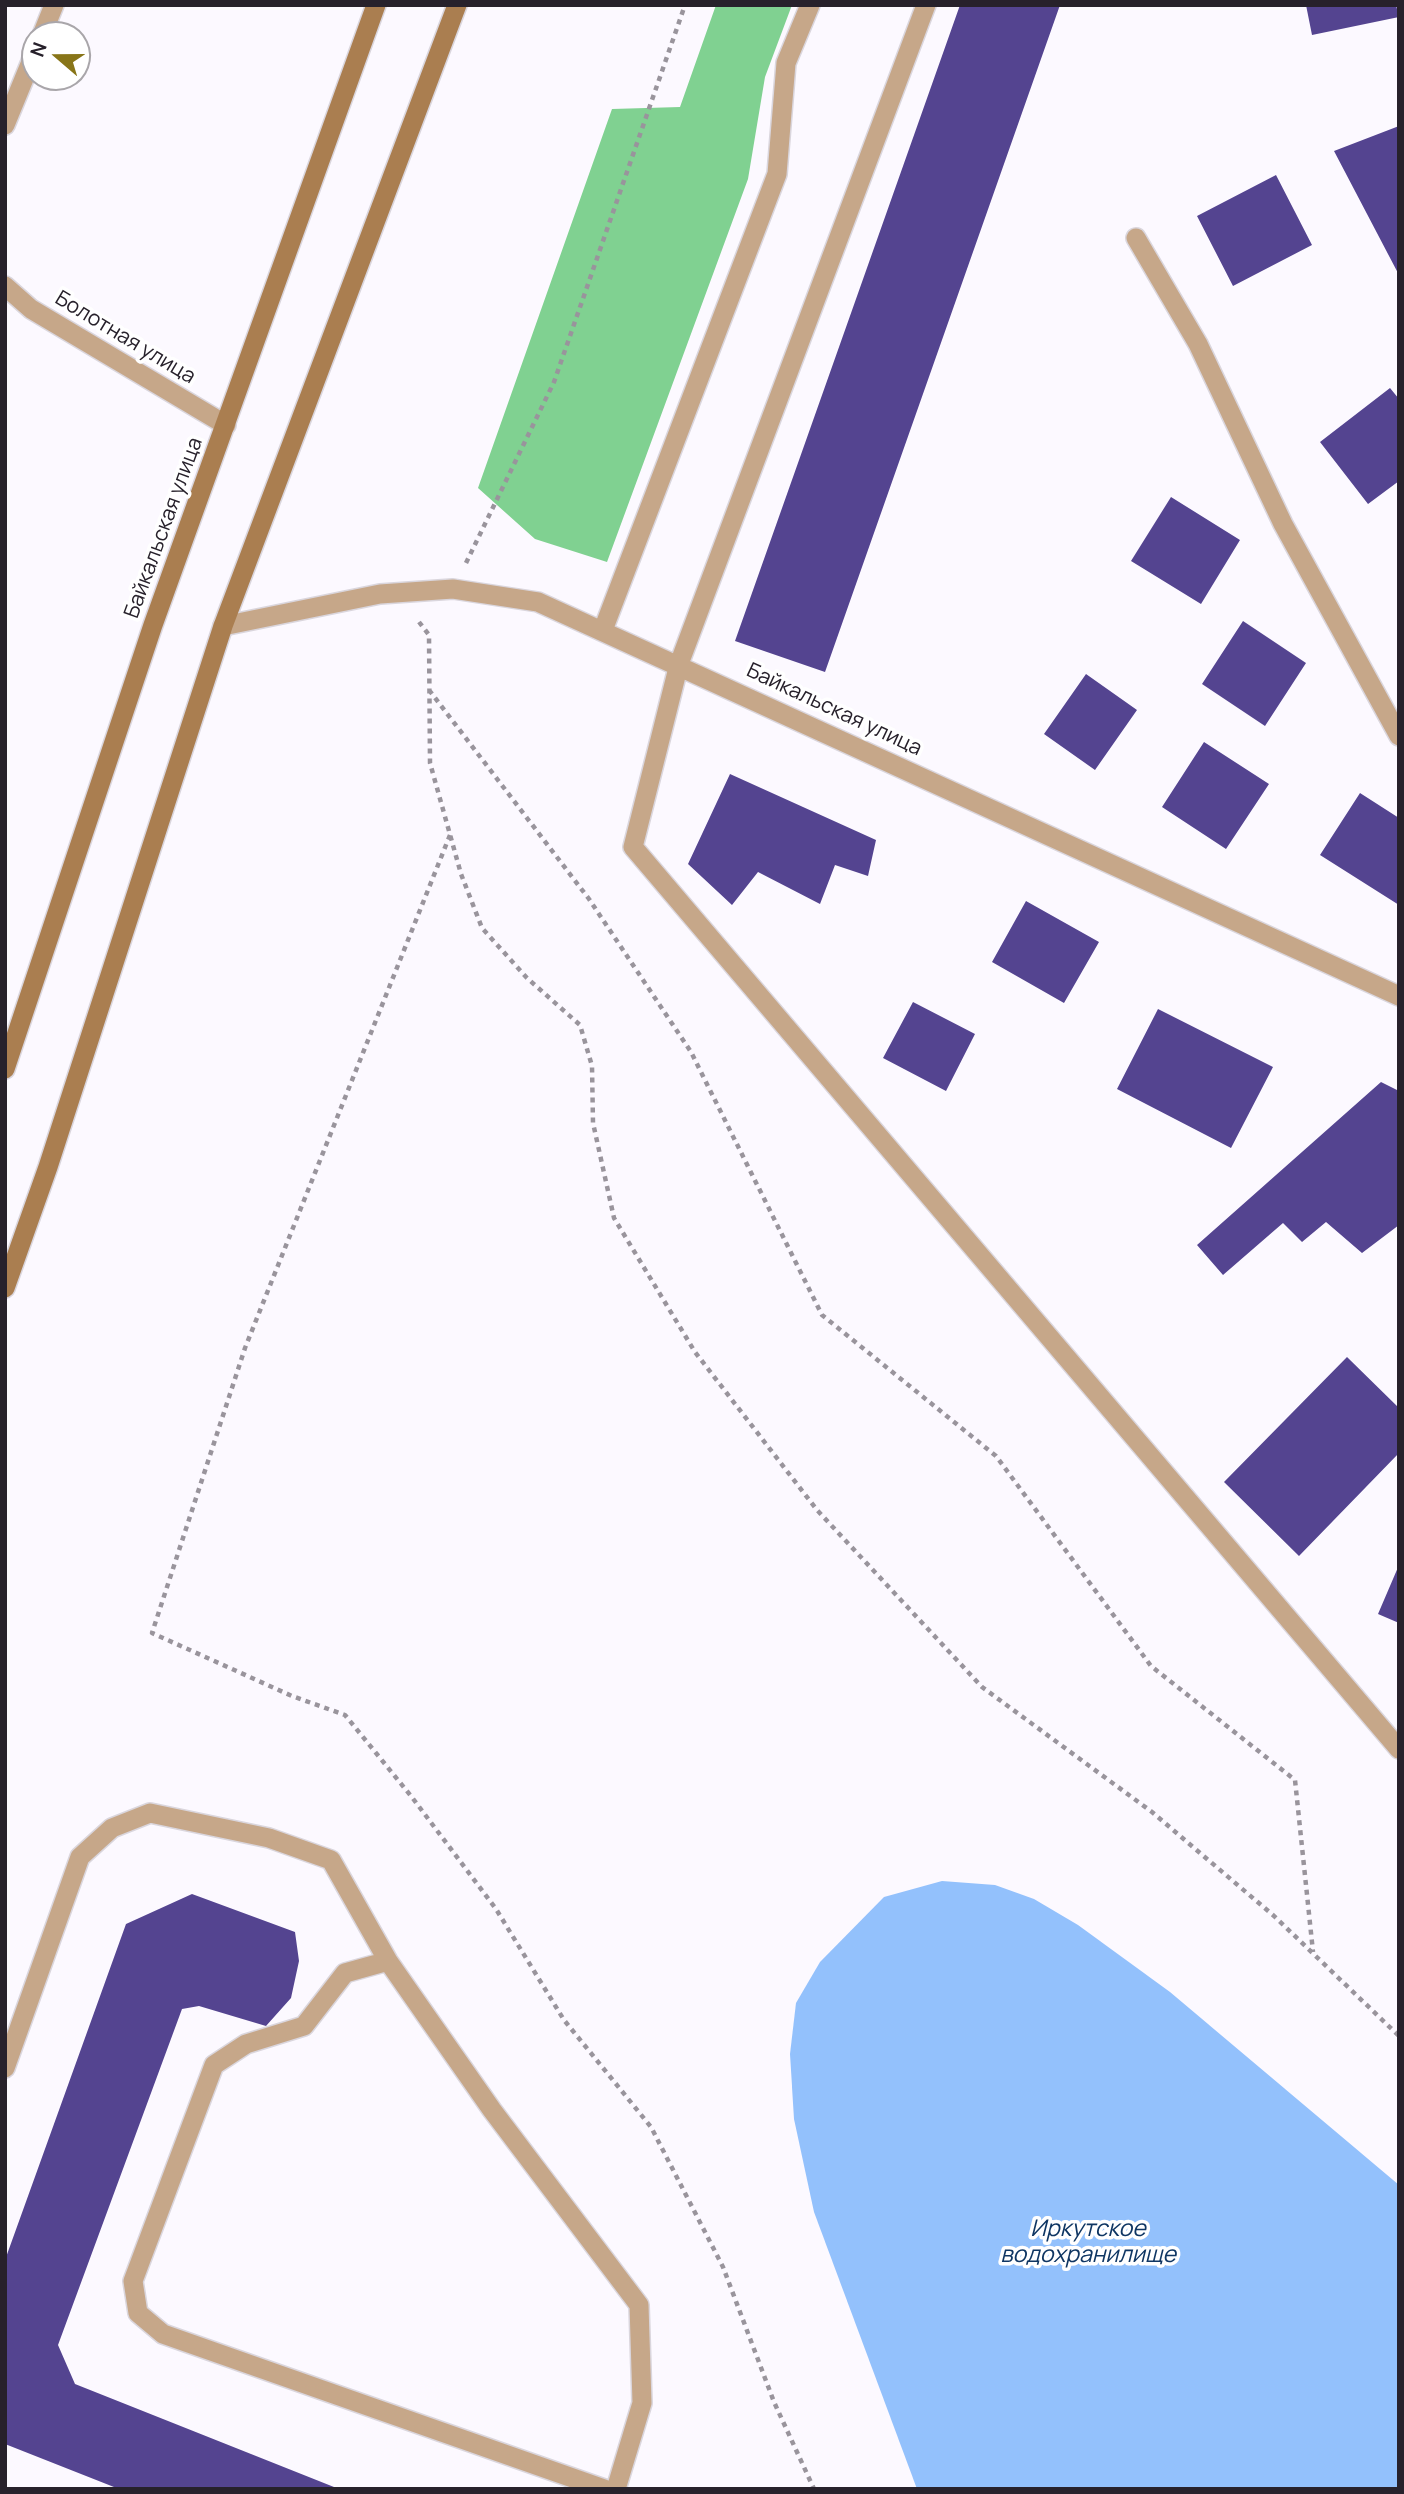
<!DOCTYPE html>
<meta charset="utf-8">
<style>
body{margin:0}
#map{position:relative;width:1404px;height:2494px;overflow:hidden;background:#fcf9ff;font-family:Manrope,sans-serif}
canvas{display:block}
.frame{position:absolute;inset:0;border:7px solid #27212b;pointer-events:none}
.north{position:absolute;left:21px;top:21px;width:70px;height:70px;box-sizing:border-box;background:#fff;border:2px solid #a9a6aa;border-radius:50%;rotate:290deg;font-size:19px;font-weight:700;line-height:28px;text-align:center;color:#27212b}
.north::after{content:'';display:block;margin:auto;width:24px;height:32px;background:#887518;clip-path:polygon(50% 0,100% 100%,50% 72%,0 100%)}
</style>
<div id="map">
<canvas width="1404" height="2494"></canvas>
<div class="frame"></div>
<div class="north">N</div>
</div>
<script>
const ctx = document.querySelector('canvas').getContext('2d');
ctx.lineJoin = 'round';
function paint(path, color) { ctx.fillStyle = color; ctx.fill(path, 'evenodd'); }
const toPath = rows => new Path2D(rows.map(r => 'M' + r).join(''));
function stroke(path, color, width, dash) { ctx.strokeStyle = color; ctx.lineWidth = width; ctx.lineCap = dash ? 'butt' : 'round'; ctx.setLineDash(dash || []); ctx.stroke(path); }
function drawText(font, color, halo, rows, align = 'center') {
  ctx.font = font + ' Manrope,sans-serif'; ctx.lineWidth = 7; ctx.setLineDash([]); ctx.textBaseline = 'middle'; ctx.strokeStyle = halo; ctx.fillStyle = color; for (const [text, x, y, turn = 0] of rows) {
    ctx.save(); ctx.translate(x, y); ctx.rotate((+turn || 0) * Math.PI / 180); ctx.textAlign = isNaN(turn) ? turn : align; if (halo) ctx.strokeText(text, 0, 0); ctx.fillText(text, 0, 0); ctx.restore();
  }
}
paint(toPath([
 [716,5,792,5,765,77,748,179,607,562,535,539,478,488,612,109,680,107]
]), '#80d191');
paint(toPath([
 [942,1881,995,1885,1034,1899,1078,1925,1170,1992,1399,2185,1399,2489,917,2489,814,2212,794,2119,790,2054,796,2003,820,1962,884,1897]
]), '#93c1fc');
paint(toPath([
 [960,5,1060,5,825,672,735,641],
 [1306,5,1396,5,1399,17,1312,35],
 [1399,126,1399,275,1334,151],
 [1276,175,1312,245,1233,286,1197,216],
 [1390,388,1399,399,1399,481,1368,504,1320,442],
 [1171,497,1240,540,1201,604,1131,561],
 [1243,621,1306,663,1265,726,1202,684],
 [1086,674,1137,710,1095,770,1044,734],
 [1204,742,1269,784,1226,849,1162,807],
 [730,774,876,840,868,876,835,865,820,904,758,872,732,905,688,864],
 [1360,793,1399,818,1399,905,1320,855],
 [1026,901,1099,942,1064,1003,992,962],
 [913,1002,975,1034,946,1091,883,1058],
 [1158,1009,1273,1067,1231,1148,1117,1089],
 [1381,1082,1399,1091,1399,1225,1362,1253,1326,1222,1302,1242,1283,1223,1223,1275,1197,1245],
 [1347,1357,1399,1408,1399,1453,1299,1556,1224,1482],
 [1399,1565,1399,1623,1378,1614],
 [192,1894,295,1932,299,1961,291,1998,266,2026,199,2006,182,2009,58,2345,75,2384,339,2489,119,2489,5,2444,5,2260,126,1924]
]), '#544490');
const service = toPath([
 [926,5,679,664,633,847,1399,1749],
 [1136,238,1198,344,1283,524,1399,736],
 [223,626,380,594,453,589,538,602,1399,996],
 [603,630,777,174,786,63,810,5]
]);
const minor = toPath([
 [42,35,54,5],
 [5,125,35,52],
 [5,286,31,309,226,425],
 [388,1961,345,1973,304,2026,246,2044,214,2065,133,2281,138,2313,163,2334,604,2489],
 [5,2068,80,1857,112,1828,150,1813,269,1838,331,1860,388,1961,492,2110,639,2305,642,2403,616,2489]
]);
const secondary = toPath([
 [5,1069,153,625,376,5],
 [5,1288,48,1167,223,626,457,5]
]);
stroke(service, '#dad6dd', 22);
stroke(minor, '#dad6dd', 22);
stroke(secondary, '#dad6dd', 22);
stroke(toPath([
 [466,563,554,382,685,5],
 [419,622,429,635,430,763,461,874,482,928,527,978,580,1025,592,1066,593,1123,614,1218,695,1352,817,1510,982,1687,1152,1812,1274,1916,1399,2036],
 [429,690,589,899,691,1052,822,1315,996,1456,1151,1666,1295,1780,1313,1952],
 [450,835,245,1348,152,1633,292,1696,345,1715,411,1796,496,1909,564,2020,651,2127,723,2267,774,2402,814,2489]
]), '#99949c', 4.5, [5, 5]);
stroke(service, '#c6a789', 19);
stroke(minor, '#c6a789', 19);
stroke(secondary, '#aa7e50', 19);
drawText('21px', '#27212b', '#fff', [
 ["Болотная улица",125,338,31],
 ["Байкальская улица",164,528,-70],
 ["Байкальская улица",834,710,25]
]);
drawText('italic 23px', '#0f3663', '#fff', [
 ["Иркутское",1088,2230],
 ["водохранилище",1088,2256]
]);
</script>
